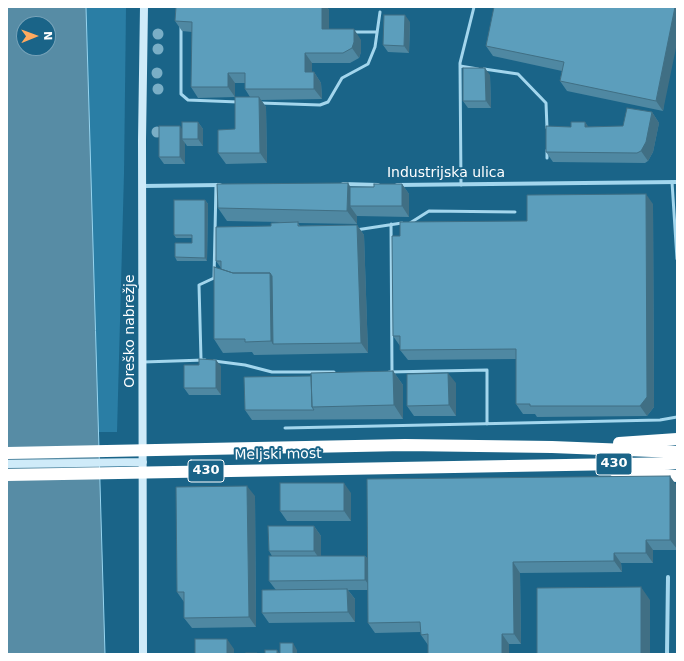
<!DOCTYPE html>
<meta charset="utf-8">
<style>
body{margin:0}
#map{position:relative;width:684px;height:661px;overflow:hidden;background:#1a6488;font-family:"DejaVu Sans",sans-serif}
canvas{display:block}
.frame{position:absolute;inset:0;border:8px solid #fff;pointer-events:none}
.north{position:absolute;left:16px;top:16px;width:40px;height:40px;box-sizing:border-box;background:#1a6488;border:1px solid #76a2b8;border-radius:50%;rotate:89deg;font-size:11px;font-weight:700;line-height:16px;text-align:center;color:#fff}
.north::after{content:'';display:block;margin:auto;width:14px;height:18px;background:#ffaa5f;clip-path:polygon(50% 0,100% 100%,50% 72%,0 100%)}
</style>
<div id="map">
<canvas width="684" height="661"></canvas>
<div class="frame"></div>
<div class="north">N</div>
</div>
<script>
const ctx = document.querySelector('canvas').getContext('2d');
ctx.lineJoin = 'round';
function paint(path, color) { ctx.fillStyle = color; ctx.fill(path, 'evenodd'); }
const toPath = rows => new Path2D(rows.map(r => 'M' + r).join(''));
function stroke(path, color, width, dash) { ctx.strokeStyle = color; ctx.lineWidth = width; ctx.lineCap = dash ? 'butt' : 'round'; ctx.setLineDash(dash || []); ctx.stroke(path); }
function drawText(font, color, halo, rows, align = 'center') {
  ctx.font = font + ' "DejaVu Sans",sans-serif'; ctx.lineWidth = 4; ctx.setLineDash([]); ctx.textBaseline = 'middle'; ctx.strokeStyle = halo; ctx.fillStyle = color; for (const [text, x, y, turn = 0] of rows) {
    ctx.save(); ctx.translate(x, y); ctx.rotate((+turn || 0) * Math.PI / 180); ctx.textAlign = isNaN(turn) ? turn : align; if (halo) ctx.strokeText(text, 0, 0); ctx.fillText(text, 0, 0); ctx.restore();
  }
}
paint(toPath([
 [86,7,126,7,124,173,117,432,97,432]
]), '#2a7ea5');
const water = toPath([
 [7,7,86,7,105,654,7,654,7,7],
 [24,24,48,24,48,48,24,48,24,24]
]);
paint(water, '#578ca5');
stroke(water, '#96d4ef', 1);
stroke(toPath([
 [181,27,181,94,188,100,238,102],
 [353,32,377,32],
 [460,66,478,69],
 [484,69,518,74,546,103,547,128],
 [260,103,320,105,328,102,342,78,368,64,375,47,380,12],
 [547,150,547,158],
 [672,182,677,259],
 [461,185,460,63,474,7],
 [410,223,429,211,515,212],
 [391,224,392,372],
 [356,230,402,223],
 [201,359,199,285,214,278,216,185],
 [214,361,245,365,272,372,334,372],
 [143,362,205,360],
 [389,372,487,370,487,424],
 [285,428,660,420,677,417]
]), '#a3d6ed', 3);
stroke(toPath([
 [343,184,378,185],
 [397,185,677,182],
 [143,186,220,185],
 [667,654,668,577]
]), '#a3d6ed', 4);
stroke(toPath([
 [7,464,143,462],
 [143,654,142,140,144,7]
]), '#cfebf9', 8);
stroke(toPath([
 [619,443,677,439],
 [7,453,405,445,552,447,677,452],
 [615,471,677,476],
 [7,475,677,463]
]), '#fff', 12);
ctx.fillStyle = '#7aaec6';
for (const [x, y] of [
 [158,34],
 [158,49],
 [157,73],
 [158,89],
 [157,132]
]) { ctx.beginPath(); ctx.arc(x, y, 5.5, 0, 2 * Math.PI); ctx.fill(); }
paint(toPath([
 [176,7,327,7,329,10,329,29,361,40,361,52,359,58,350,63,312,63,312,72,314,72,321,83,322,99,261,100,266,107,267,163,226,164,218,153,235,129,250,97,245,89,245,83,235,83,235,97,198,98,191,87,192,32,182,31,175,21],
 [677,7,663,111,567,91,560,81,562,71,493,56,486,46],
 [410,22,409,53,388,52,383,45],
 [490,75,491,108,468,108,463,101],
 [652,112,659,123,653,152,648,161,645,163,553,162,546,152,571,127,585,122,588,127,623,126],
 [198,122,203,129,203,146,187,146,185,143,185,164,164,164,159,157,182,129],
 [402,184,409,194,409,217,357,216,357,224,298,223,300,226,357,225,364,235,368,353,254,355,252,352,223,353,214,339,221,268,216,261,271,226,280,222,227,221,218,208,350,187,374,187],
 [205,200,208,204,207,261,177,261,175,257,192,243,192,238,176,238,174,235],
 [653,204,654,407,647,416,537,417,535,414,523,414,516,404,516,359,408,360,400,350,400,346,393,336,400,236,527,221],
 [221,366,221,395,189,395,184,388],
 [393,371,403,385,403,419,252,420,245,410,311,376],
 [456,383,456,416,414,416,407,406],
 [677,486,677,550,653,550,653,563,621,563,622,572,520,573,521,644,509,644,509,654,428,654,428,645,421,635,421,632,375,633,368,623,368,590,348,590,355,599,355,622,269,623,262,613,276,590,269,581,272,556,269,551,314,526,321,536,321,556,365,556,368,559],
 [351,493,351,521,287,521,280,511],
 [255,496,256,627,192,628,184,618,184,602,177,592]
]), '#4f88a2');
paint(toPath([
 [322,7,327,7,329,10,329,39,322,29],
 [675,7,677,7,677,43,663,111,656,101],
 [405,15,410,22,409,53,404,46],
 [354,29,361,40,361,52,359,58,352,48],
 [305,53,312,63,312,83,305,72],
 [485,68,490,75,491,108,486,101],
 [314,72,321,83,322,99,314,89],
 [228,73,235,83,235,97,228,87],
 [259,97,266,107,267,163,260,153],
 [652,112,659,123,653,152,648,161,641,151],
 [198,122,203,129,203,146,198,139],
 [585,122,592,132,585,127],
 [180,126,185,133,182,139,185,143,185,164,180,157],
 [348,183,357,197,350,206,357,216,357,224,347,211],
 [402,184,409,194,409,217,402,206],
 [646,194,653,204,654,407,647,416,640,406],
 [205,200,208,204,207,261,205,258],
 [357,225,364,235,368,353,361,343],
 [270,273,279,286,273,344,271,341],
 [216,360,221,366,221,395,216,388],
 [393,371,403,385,403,419,394,405],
 [448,373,456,383,456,416,449,405],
 [670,476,677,486,677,549,670,540],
 [344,483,351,493,351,521,344,511],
 [247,486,255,496,256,627,249,617],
 [314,526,321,536,321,561,314,551],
 [646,540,653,550,653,563,646,553],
 [614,553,621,563,622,572,614,561],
 [365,556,373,566,373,590,365,580],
 [513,562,520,573,521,644,514,634],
 [641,587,650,600,650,654,641,654],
 [347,589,355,599,355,622,348,612],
 [502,634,509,644,509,654,502,654],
 [227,639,234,649,234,654,227,654],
 [293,643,297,650,297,654,293,654],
 [277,650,280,654,277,654]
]), '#406f84');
const building = toPath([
 [176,7,322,7,322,29,354,29,354,42,352,48,343,53,305,53,305,72,314,72,314,89,245,89,245,73,228,73,228,87,191,87,192,22,175,21,176,7],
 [494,7,675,7,656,101,560,81,564,62,486,46,494,7],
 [384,15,405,15,404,46,383,45,384,15],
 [463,68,485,68,486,101,463,101,463,68],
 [235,97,259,97,260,153,218,153,218,130,235,129,235,97],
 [627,108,652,112,646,142,641,151,637,153,546,152,546,126,571,127,571,122,585,122,585,127,623,126,627,108],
 [182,122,198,122,198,139,182,139,182,122],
 [159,126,180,126,180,157,159,157,159,126],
 [348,183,347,211,218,208,217,184,348,183],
 [374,184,402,184,402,206,350,206,350,187,374,187,374,184],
 [646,194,647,397,640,406,530,406,530,404,516,404,516,349,400,350,400,336,393,336,392,236,400,236,400,222,527,221,527,195,646,194],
 [174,200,205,200,205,258,175,257,175,243,192,243,192,235,174,235,174,200],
 [298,222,298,226,357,225,361,343,273,344,272,276,270,273,233,273,221,269,221,261,216,261,216,227,271,226,271,223,298,222],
 [214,267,233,273,270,273,271,341,245,342,245,339,214,339,214,267],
 [199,359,216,360,216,388,184,388,184,365,199,365,199,359],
 [393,371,394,405,312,407,311,373,393,371],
 [448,373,449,405,407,406,407,374,448,373],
 [311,376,312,407,314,410,245,410,244,377,311,376],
 [670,476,670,540,646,540,646,553,614,553,614,561,513,562,514,634,502,634,502,654,428,654,428,634,421,635,420,622,368,623,367,479,670,476],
 [280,483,344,483,344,511,280,511,280,483],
 [247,486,249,617,184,618,184,592,177,592,176,487,247,486],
 [268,526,314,526,314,551,269,551,268,526],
 [269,556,365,556,365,580,269,581,269,556],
 [641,587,641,654,537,654,537,588,641,587],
 [347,589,348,612,262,613,262,590,347,589],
 [195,639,227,639,227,654,195,654,195,639],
 [280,643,293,643,293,654,280,654,280,643],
 [265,650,277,650,277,654,265,654,265,650],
 [246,653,257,653,257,654,246,654,246,653]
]);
paint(building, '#5c9ebc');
stroke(building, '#406f84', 1);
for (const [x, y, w] of [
 [614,464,36],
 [206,471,36]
]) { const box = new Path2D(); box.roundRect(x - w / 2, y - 11, w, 22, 3); ctx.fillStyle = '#1a6488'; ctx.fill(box); stroke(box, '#fff', 1); }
drawText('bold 13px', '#fff', null, [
 ["430",614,464],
 ["430",206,471]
]);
drawText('14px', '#fff', '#1a6488', [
 ["Industrijska ulica",446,173],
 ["Oreško nabrežje",130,331,-90],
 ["Meljski most",278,455,-1]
]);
</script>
